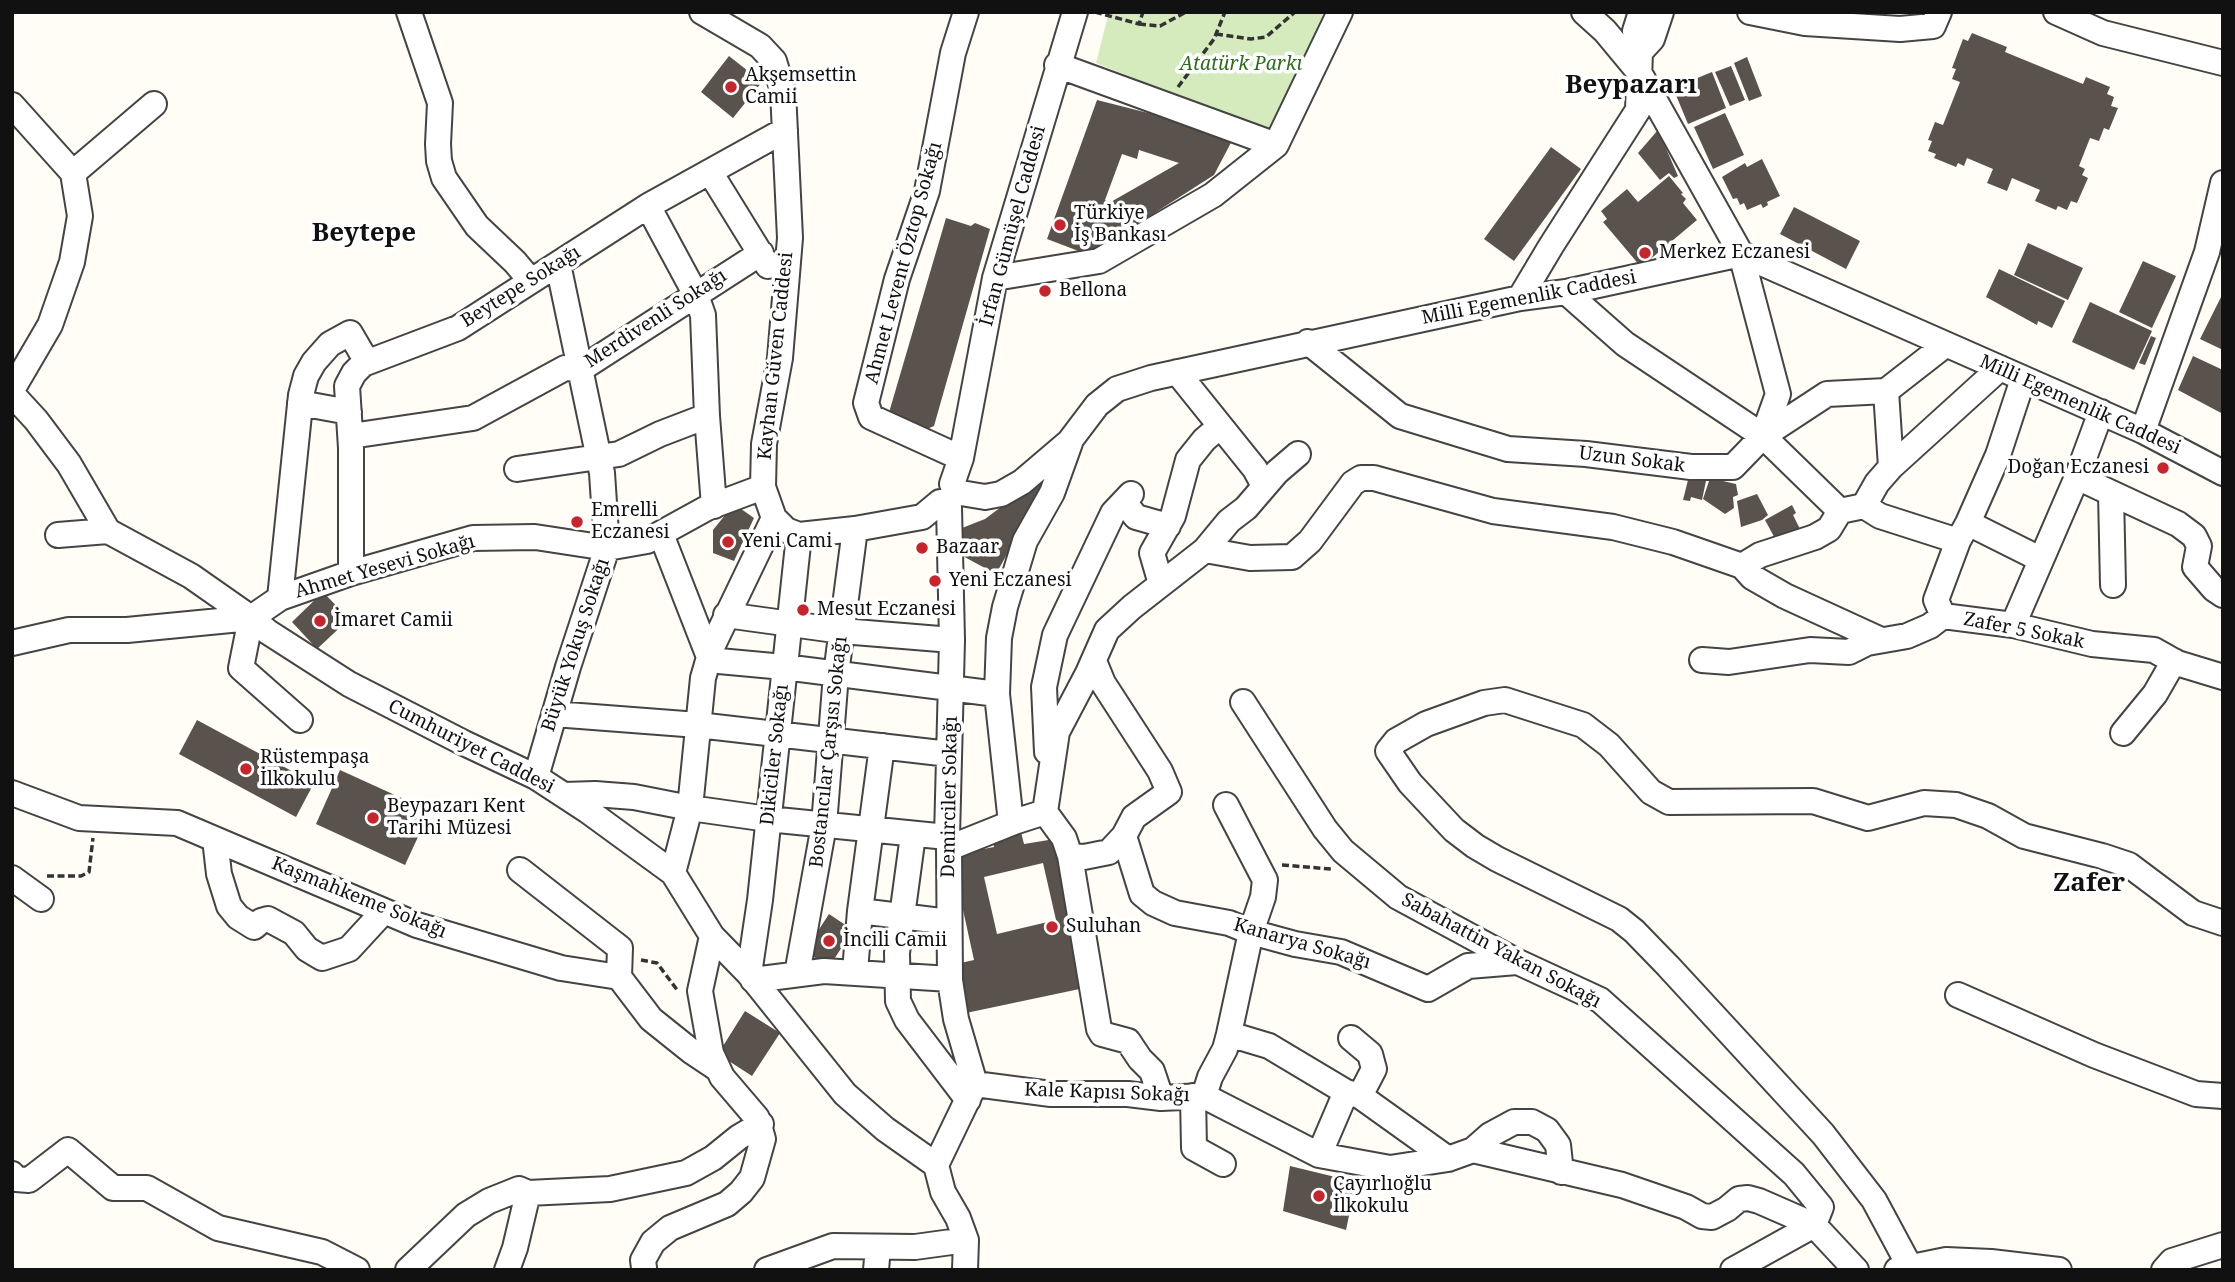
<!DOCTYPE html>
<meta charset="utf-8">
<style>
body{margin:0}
#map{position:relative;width:2235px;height:1282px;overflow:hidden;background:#fffdf5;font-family:"Noto Serif",serif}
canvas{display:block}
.frame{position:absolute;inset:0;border:14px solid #111;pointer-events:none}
</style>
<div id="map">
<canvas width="2235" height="1282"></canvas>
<div class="frame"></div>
</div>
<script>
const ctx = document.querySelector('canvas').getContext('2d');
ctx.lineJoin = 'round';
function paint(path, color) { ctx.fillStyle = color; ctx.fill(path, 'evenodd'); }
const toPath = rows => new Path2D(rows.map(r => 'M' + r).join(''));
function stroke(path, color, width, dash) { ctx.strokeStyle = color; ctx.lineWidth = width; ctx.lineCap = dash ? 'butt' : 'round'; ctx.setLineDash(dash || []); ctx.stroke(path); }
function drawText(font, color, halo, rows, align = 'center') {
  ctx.font = font + ' "Noto Serif",serif'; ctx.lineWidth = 7; ctx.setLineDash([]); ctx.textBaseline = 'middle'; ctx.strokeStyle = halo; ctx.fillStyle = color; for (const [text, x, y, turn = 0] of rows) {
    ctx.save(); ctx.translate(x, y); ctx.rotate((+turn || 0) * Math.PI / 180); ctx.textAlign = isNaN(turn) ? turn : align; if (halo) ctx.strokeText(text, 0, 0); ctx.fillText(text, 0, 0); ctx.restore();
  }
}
paint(toPath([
 [1109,12,1324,12,1297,71,1273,135,1096,63]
]), '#d5ebbd');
paint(toPath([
 [1972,33,2007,47,2005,52,2083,84,2086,77,2110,87,2107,94,2114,97,2111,106,2118,108,2109,130,2104,128,2099,141,2090,138,2079,166,2085,169,2082,175,2088,178,2077,203,2071,201,2067,210,2058,206,2056,210,2035,201,2040,190,2012,178,2007,191,1987,183,1993,169,1967,158,1964,166,1958,163,1956,167,1934,158,1936,154,1928,151,1932,141,1928,140,1935,122,1943,125,1960,82,1952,79,1956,69,1952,68,1963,39,1968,41],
 [729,56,762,82,733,118,701,92],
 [1747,57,1762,96,1749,101,1734,63],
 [1731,66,1745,100,1730,106,1715,72],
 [1712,72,1726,108,1688,124,1673,88],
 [1097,100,1235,135,1214,175,1089,255,1047,239],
 [1139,150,1179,163,1109,203,1105,200,1122,154,1137,159],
 [1725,113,1744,155,1713,169,1694,127],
 [1658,130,1678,176,1674,178,1669,173,1660,180,1638,153],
 [1551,147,1581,169,1514,261,1484,239],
 [1762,159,1780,196,1767,202,1768,205,1763,208,1761,204,1747,210,1744,203,1740,205,1737,198,1733,199,1722,177,1745,163,1747,167],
 [1669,176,1683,193,1681,194,1686,199,1683,203,1697,220,1641,267,1603,222,1607,219,1601,211,1627,189,1638,202],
 [1794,207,1860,241,1846,269,1780,234],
 [946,218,971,226,975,223,990,229,934,426,927,429,888,416],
 [2028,243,2083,268,2068,300,2014,275],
 [2143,261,2176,276,2152,328,2119,312],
 [1999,269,2065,301,2052,328,2038,321,2037,325,1986,297],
 [2223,293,2223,350,2200,339],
 [2090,302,2152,331,2134,370,2072,342],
 [2151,336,2156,338,2145,365,2139,363],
 [2193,356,2223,370,2223,414,2178,390],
 [1690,472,1707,476,1702,500,1691,497,1690,501,1683,500],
 [1710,478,1736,484,1738,495,1733,497,1734,508,1725,514,1703,499],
 [1037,480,1045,486,996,574,959,554,962,528,985,519],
 [1757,494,1768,515,1762,520,1741,527,1737,501],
 [734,504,754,518,734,561,713,553,713,530],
 [1792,505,1796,513,1793,515,1801,531,1778,544,1765,520],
 [323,592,349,619,317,649,292,622],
 [197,720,314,783,296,817,179,754],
 [340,770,430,811,405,865,316,824],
 [1021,832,1024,844,1061,838,1089,987,966,1013,956,964,974,960,951,855,994,847,992,837],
 [1043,863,1056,920,997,934,984,877],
 [829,914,853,930,829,967,805,951],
 [745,1011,780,1033,752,1076,718,1054],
 [1290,1166,1356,1182,1346,1230,1283,1211]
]), '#5a524d');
const minor = toPath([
 [409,12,440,103,438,144,439,161,444,178,477,226,515,262,531,281],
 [702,12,760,46,774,61,783,91,790,238,780,358,764,444,763,487,774,518,786,530,799,535,855,529,922,517,940,502],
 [1584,12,1605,31,1639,72,1741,254,1778,394,1763,436],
 [1750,12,1805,23,1900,29,1933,26,1939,12],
 [2056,12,2103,33,2223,63],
 [1640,52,1652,39,1661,12],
 [1057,65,1276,145],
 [12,105,73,173,80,216,72,262,50,325,12,390],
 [710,172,768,266],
 [73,173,154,104],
 [648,206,696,295,703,315,707,416,714,506],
 [995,278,1099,261,1213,195,1276,145,1340,12],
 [1566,292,1625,344,1763,436,1840,511],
 [1520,298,1551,246,1638,110,1640,52,1635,31,1641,12],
 [1308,342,1400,416,1508,449,1586,454,1691,467,1733,467,1763,436,1827,394,1886,391,1945,345],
 [1177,372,1255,469,1264,486],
 [1886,391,1891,467],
 [12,394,36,420,69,464,108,531],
 [300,403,349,412],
 [2143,431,2207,252,2223,183],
 [351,436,473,418,565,368,581,369,761,253],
 [961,458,871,417,866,403,897,279,927,191,953,53,966,12],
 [517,469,619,454,660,434,707,416],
 [2077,477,2178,524,2194,536,2199,546,2195,567,2214,589,2223,595],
 [952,484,961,458,995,278,1075,12],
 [961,493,985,497,1001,494,1022,482,1069,442,1097,405,1117,389,1151,378,1520,298,1566,292,1741,254,2143,431,2223,473],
 [2111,494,2113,585],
 [1124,502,1136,517,1168,526],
 [1864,506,1880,516,1958,541],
 [949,507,952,640,947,837,949,848,950,980,956,1019,975,1084],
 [1968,523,2040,559],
 [661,534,709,657],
 [58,535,108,531,191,576,251,618,268,632,349,684,464,743,536,777,588,811,673,873,712,936,749,974,845,1094,885,1129,936,1165],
 [1205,550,1229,521,1246,508,1277,472,1298,454],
 [1742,566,1760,555,1815,537,1829,529,1840,511,1864,506,1877,483,1891,467,2000,368],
 [351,573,351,448,347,386,354,373,363,364,458,328,648,206,785,130],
 [1161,584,1152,553,1173,516,1188,460,1204,440,1220,426],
 [280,598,301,395,306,376,314,362,330,344,350,333,367,362],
 [726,615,842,631,952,640],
 [1943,616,1936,600,1958,541,1968,523,1998,455,2023,379],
 [251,618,241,668,300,720],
 [2013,625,2077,477,2101,412],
 [12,643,69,630,127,630,251,618,280,598,351,573,473,538,535,537,607,548,647,541,707,508,763,487],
 [708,660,784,667,997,694],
 [1702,660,1729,662,1810,650,1849,652,1867,643,1907,636,1930,626,1943,616,2013,625,2092,644,2154,650,2177,663,2223,677],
 [1243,702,1325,829,1343,851,1398,897,1518,962,1600,1000,1794,1174,1821,1207,1814,1225],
 [554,714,698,725,949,754],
 [2123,733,2155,694,2174,661],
 [1047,752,1044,687,1055,635,1113,513,1131,494],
 [536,777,568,667,607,548,602,473,558,264],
 [12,793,79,818,177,823,417,925,561,968,619,977,651,1019,691,1051,718,1069],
 [564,795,595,794,634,797,690,808,768,819,947,837],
 [1045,812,1057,732,1088,673,1107,630,1132,607,1205,550,1250,558,1292,557,1310,541,1353,483,1361,478,1374,478,1493,511,1613,527,1673,542,1742,566,1752,577,1785,596,1881,640],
 [1045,812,1064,838,1070,856,1099,1029,1102,1034,1128,1041,1140,1059,1152,1071,1161,1098],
 [1011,823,997,694,999,638,1005,607,1025,541,1052,493,1070,443],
 [913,835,897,953,898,1001,907,1020,968,1100],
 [1124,836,1142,894,1153,903,1175,913,1229,923,1251,932,1295,944,1341,952,1428,989,1468,966,1517,962],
 [215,839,219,874,229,906,238,917,254,927,261,921,268,919,294,933,307,949,322,958,349,949,384,911],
 [949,848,1014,822,1045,812],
 [1070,856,1084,857,1109,852,1124,836,1134,817,1169,792,1160,771,1103,683,1094,661],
 [520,870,620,948,619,977],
 [673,873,690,808,703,678,712,647,774,518],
 [12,878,41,899],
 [860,911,949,922],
 [855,971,860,911,882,746],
 [749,974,760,900,799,535],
 [797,974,824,825,836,674,855,529],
 [753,980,824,971,950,979],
 [1958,995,2094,1055,2196,1094,2223,1096],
 [1229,1034,1269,1046,1346,1092,1360,1096,1448,1159],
 [1351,1038,1370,1054,1374,1069,1360,1096],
 [975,1084,1051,1094,1128,1094,1161,1098,1204,1096,1319,1155,1390,1168,1448,1159,1473,1150,1490,1135,1514,1122,1532,1122,1547,1130,1558,1145,1561,1172],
 [1193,1096,1194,1148,1223,1164],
 [1204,1096,1210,1077,1225,1049,1229,1034,1251,932,1263,897,1265,880,1226,805],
 [1473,1150,1622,1185,1686,1207,1702,1216,1712,1217,1727,1209,1739,1199,1748,1198,1759,1201,1814,1225,1856,1270],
 [1319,1155,1346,1092],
 [12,1174,16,1179,29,1180,68,1150,113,1188,147,1188,218,1228,322,1252,357,1270],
 [1910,1267,1874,1200,1823,1134,1668,966,1634,931,1619,919,1497,859,1475,846,1454,830,1410,783,1388,751,1396,741,1426,724,1484,703,1505,700,1583,725,1609,745,1651,792,1669,802,1813,801,1868,818,1924,803,1956,805,1988,816,2024,836,2102,856,2129,865,2193,913,2223,923],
 [644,1268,643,1260,653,1242,670,1228,727,1204,741,1192,752,1178,763,1139,757,1118,722,1077,711,1053,700,991,712,936],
 [408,1270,466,1215,489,1201,519,1189,528,1193,610,1189,686,1173,713,1158,739,1137,761,1124],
 [507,1270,515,1248,528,1193],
 [767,1270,833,1246,915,1247,966,1240],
 [876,1270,878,1247],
 [965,1270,966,1240,958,1218,943,1192,936,1165,974,1086],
 [1733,1270,1814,1225],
 [1897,1270,1946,1260,1991,1262,2059,1270],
 [2164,1270,2172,1261,2223,1245]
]);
stroke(minor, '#444', 28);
stroke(toPath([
 [1095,12,1139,24,1143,12],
 [1139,24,1160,26,1186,12],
 [1216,34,1251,39,1266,37,1295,12],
 [1178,87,1214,39,1225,12],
 [1282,865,1331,869],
 [47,876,81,876,89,872,93,838],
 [641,960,657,963,678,991]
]), '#333', 3.5, [7, 3.5]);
stroke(minor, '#fff', 24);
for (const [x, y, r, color] of [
 [731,87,7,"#c4262e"],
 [1060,225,7,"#c4262e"],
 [1645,253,7,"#c4262e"],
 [1045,291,7,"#c4262e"],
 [2163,468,7,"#c4262e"],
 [577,522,7,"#c4262e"],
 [728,542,7,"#c4262e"],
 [922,548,7,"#c4262e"],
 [935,581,7,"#c4262e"],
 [803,610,7,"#c4262e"],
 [320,621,7,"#c4262e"],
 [246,769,7,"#c4262e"],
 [373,818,7,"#c4262e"],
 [1052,927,7,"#c4262e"],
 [829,941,7,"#c4262e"],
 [1319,1196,7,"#c4262e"]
]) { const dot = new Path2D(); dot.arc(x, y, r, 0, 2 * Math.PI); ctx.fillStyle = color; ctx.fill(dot); stroke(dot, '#fff', 2.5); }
drawText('italic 19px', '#2f6b1f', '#fff', [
 ["Atatürk Parkı",1241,65]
]);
drawText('19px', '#111', '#fff', [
 ["Akşemsettin",745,76],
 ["Camii",745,98],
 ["Türkiye",1074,214],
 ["İş Bankası",1074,236],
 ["Merkez Eczanesi",1659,253],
 ["Bellona",1059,291],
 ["Doğan Eczanesi",2149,468,"right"],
 ["Emrelli",591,511],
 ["Eczanesi",591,533],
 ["Yeni Cami",742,542],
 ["Bazaar",936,548],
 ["Yeni Eczanesi",949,581],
 ["Mesut Eczanesi",817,610],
 ["İmaret Camii",334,621],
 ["Rüstempaşa",260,758],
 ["İlkokulu",260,780],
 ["Beypazarı Kent",387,807],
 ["Tarihi Müzesi",387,829],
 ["Suluhan",1066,927],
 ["İncili Camii",843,941],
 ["Çayırlıoğlu",1333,1185],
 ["İlkokulu",1333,1207]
], 'left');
drawText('19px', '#111', '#fff', [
 ["İrfan Gümüşel Caddesi",1013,226,-75],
 ["Ahmet Levent Öztop Sokağı",904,263,-75],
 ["Beytepe Sokağı",521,287,-32],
 ["Milli Egemenlik Caddesi",1529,298,-11],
 ["Merdivenli Sokağı",656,319,-33],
 ["Kayhan Güven Caddesi",776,356,-84],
 ["Milli Egemenlik Caddesi",2080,405,24],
 ["Uzun Sokak",1632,460,7],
 ["Ahmet Yesevi Sokağı",385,567,-16],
 ["Zafer 5 Sokak",2024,631,11],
 ["Büyük Yokuş Sokağı",576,645,-72],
 ["Cumhuriyet Caddesi",471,747,27],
 ["Bostancılar Çarşısı Sokağı",829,752,-84],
 ["Dikiciler Sokağı",775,755,-84],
 ["Demirciler Sokağı",950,797,-89],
 ["Kaşmahkeme Sokağı",359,898,22],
 ["Kanarya Sokağı",1302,944,16],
 ["Sabahattin Yakan Sokağı",1501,951,28],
 ["Kale Kapısı Sokağı",1107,1093,2]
]);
drawText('bold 26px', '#111', '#fff', [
 ["Beypazarı",1631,86],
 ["Beytepe",364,234],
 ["Zafer",2089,884]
]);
</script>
